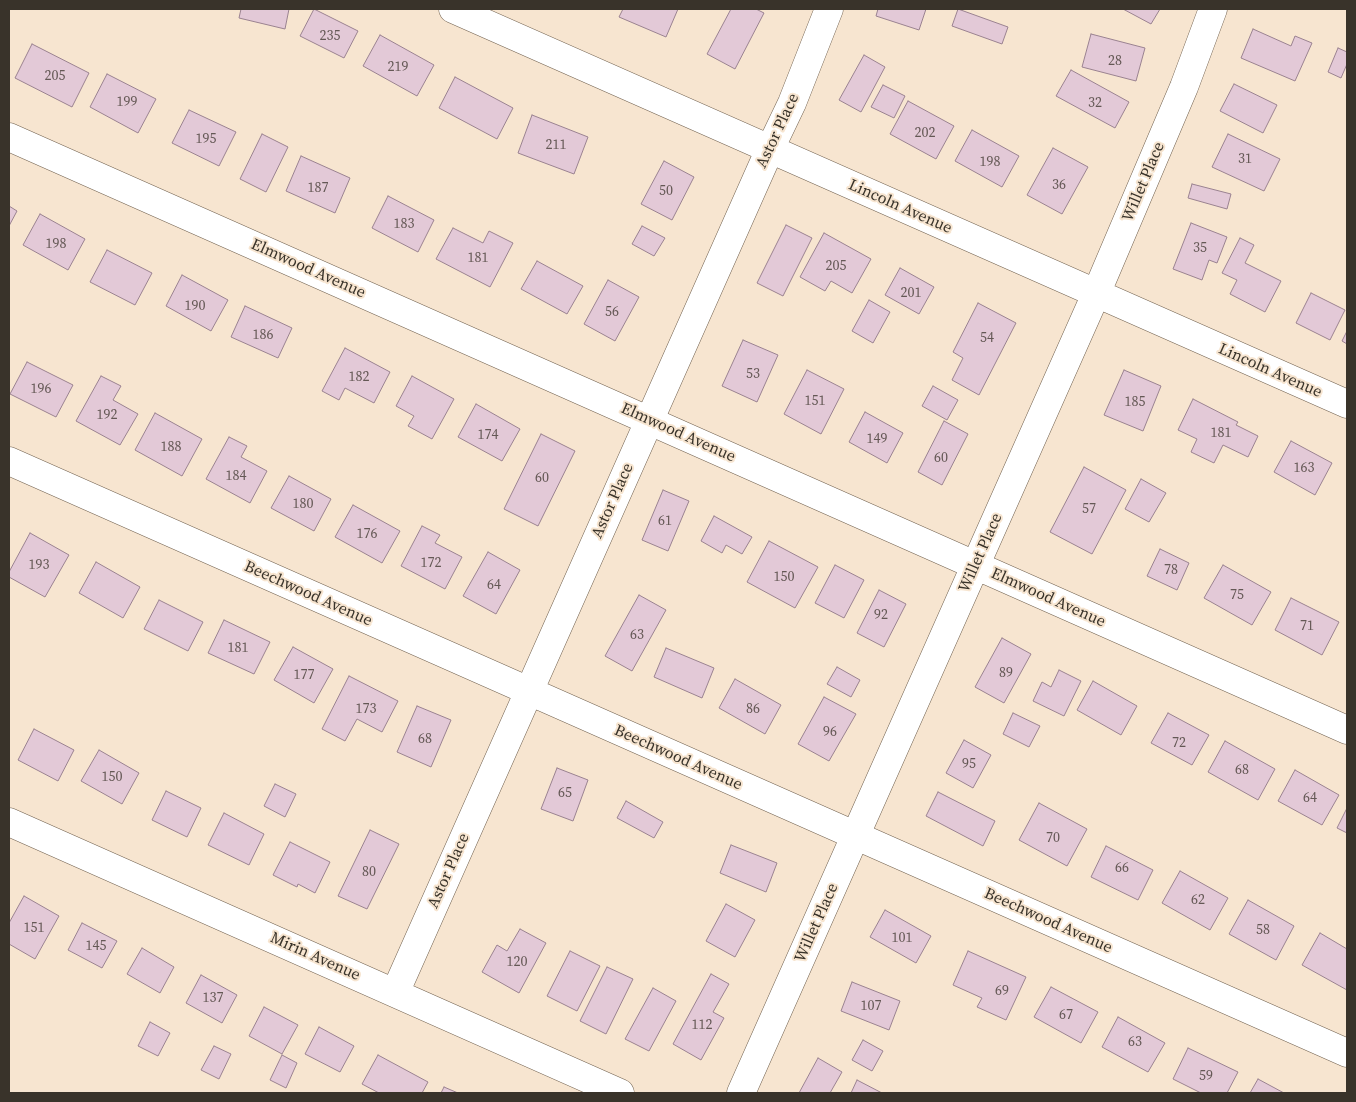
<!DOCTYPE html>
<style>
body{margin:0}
#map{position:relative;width:1356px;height:1102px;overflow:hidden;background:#f7e5d0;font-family:"Source Serif 4",serif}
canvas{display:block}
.frame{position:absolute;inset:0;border:10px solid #39332a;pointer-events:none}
</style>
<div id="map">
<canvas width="1356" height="1102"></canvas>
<div class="frame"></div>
</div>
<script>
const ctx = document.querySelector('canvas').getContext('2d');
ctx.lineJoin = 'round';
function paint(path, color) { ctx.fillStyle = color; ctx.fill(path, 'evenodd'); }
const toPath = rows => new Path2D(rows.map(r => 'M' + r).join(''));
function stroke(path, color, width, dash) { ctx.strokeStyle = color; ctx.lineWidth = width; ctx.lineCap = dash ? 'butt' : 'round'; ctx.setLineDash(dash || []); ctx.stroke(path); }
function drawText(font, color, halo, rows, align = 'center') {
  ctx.font = font + ' "Source Serif 4",serif'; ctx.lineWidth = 4; ctx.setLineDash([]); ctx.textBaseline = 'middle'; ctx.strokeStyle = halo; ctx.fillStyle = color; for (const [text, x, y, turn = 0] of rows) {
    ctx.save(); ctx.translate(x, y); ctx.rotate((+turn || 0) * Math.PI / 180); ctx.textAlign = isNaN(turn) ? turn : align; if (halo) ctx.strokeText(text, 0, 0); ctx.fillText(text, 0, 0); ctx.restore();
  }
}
const building = toPath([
 [241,9,289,9,285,29,239,18,241,9],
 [314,9,358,31,344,58,300,36,314,9],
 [623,9,678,9,666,37,619,17,623,9],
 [731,9,756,9,764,13,735,69,707,54,731,9],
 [878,9,926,9,919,30,876,16,878,9],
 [958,9,1008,27,1002,44,952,26,958,9],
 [1123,9,1160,9,1151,24,1123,9],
 [1253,29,1291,46,1295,36,1312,43,1295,81,1241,58,1253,29],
 [1091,34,1145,48,1136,81,1082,67,1091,34],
 [380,35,434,65,417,96,363,66,380,35],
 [32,44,89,73,72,107,15,78,32,44],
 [1338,48,1347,52,1347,64,1341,78,1328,72,1338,48],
 [864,55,885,67,861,112,839,100,864,55],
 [1071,70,1129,102,1115,128,1056,96,1071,70],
 [107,74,156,99,138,133,90,107,107,74],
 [455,77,513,108,497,139,439,108,455,77],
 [1234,84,1277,105,1263,133,1220,111,1234,84],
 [883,85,905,96,894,118,871,107,883,85],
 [908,101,954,126,936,159,890,134,908,101],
 [189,110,236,132,219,166,172,143,189,110],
 [532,115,588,137,574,174,518,153,532,115],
 [972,130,1019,156,1002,187,955,161,972,130],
 [262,134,288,147,266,192,240,179,262,134],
 [1228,134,1280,159,1264,191,1212,167,1228,134],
 [1053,148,1088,167,1062,214,1027,195,1053,148],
 [301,156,350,178,335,213,286,191,301,156],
 [664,161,694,177,672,220,641,204,664,161],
 [1192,184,1231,194,1227,209,1188,198,1192,184],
 [388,196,434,220,418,252,372,228,388,196],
 [9,206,17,211,9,226,9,206],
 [40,214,85,239,68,270,23,245,40,214],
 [1191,223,1227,237,1217,263,1209,260,1202,280,1173,269,1191,223],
 [786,225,812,238,783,296,757,283,786,225],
 [642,226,665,238,654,256,632,244,642,226],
 [453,228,483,243,489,231,513,243,490,287,436,259,453,228],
 [824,233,871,259,852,293,831,281,825,291,800,277,824,233],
 [1240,238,1254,245,1245,263,1281,281,1265,312,1230,294,1237,280,1222,273,1240,238],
 [107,250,152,273,135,305,90,282,107,250],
 [537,261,583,286,567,314,521,289,537,261],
 [900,268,934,287,919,314,885,295,900,268],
 [182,275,228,300,211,331,166,306,182,275],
 [608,280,639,297,615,341,584,324,608,280],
 [1311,293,1345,310,1330,340,1296,323,1311,293],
 [869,300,890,312,873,343,852,331,869,300],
 [978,303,1016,323,979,395,952,380,963,358,953,352,978,303],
 [245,306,292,328,278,358,231,337,245,306],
 [1347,331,1347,344,1342,341,1347,331],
 [743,340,778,355,757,402,722,386,743,340],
 [345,348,390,372,374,403,345,388,339,400,322,391,345,348],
 [27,362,73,385,56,417,10,394,27,362],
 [807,370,844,389,821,434,784,414,807,370],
 [1124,370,1161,386,1143,431,1104,415,1124,370],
 [101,376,121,386,113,400,138,414,120,445,76,421,101,376],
 [412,376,454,399,432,439,408,426,414,416,396,406,412,376],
 [933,386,958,400,947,420,922,406,933,386],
 [1193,399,1238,422,1236,425,1258,436,1248,457,1223,445,1214,463,1191,452,1197,439,1178,430,1193,399],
 [476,404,520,429,502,461,458,437,476,404],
 [865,412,903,433,887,463,849,442,865,412],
 [155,413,202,439,182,476,135,450,155,413],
 [944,421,968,434,942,485,918,472,944,421],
 [541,434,575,451,538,526,504,509,541,434],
 [229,437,247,446,241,457,267,471,250,503,206,479,229,437],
 [1291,441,1332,463,1315,495,1274,472,1291,441],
 [1084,467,1126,490,1092,554,1050,532,1084,467],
 [289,476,331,499,314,531,271,508,289,476],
 [1141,479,1166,493,1149,522,1125,509,1141,479],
 [663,490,689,501,668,551,642,540,663,490],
 [353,505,400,531,382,563,335,537,353,505],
 [714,516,752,537,742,554,726,545,722,553,701,541,714,516],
 [422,526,440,535,435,543,462,557,445,589,401,566,422,526],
 [30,533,69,555,45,597,9,577,9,572,30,533],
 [769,541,818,567,795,608,747,582,769,541],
 [1160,549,1189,563,1177,590,1147,576,1160,549],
 [488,552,520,570,496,614,463,596,488,552],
 [96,562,140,587,123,618,79,593,96,562],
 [835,565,864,580,844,618,815,603,835,565],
 [1223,565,1271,592,1252,625,1204,598,1223,565],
 [879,590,906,604,884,647,857,633,879,590],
 [639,595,666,610,632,671,605,656,639,595],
 [1291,598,1339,622,1322,655,1275,630,1291,598],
 [159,600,203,622,188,651,144,629,159,600],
 [224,620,270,642,254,674,208,653,224,620],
 [1002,638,1031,654,1004,703,975,687,1002,638],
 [293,647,333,669,314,703,274,680,293,647],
 [666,648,714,668,702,698,654,677,666,648],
 [837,667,860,680,851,697,827,684,837,667],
 [1059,670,1081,681,1064,716,1033,701,1042,682,1051,687,1059,670],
 [349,676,398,701,382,732,357,719,345,741,322,729,349,676],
 [735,679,781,705,765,734,719,708,735,679],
 [1093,681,1137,706,1121,735,1077,710,1093,681],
 [824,697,856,714,829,761,798,744,824,697],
 [417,706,451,720,431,767,397,752,417,706],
 [1013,713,1040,726,1029,747,1003,734,1013,713],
 [1168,713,1209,735,1192,765,1151,743,1168,713],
 [34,729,74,750,58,781,18,760,34,729],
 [964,740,991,755,973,788,946,773,964,740],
 [1225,741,1275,769,1258,800,1208,772,1225,741],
 [99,750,139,773,122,804,81,781,99,750],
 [557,768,588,780,573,821,541,809,557,768],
 [1295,770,1339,795,1322,825,1278,801,1295,770],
 [275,784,296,794,285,817,264,806,275,784],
 [166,791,201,808,187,837,152,820,166,791],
 [938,792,995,821,983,846,926,816,938,792],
 [626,801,663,822,654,838,617,818,626,801],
 [1039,803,1087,829,1067,866,1019,840,1039,803],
 [1347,808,1347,833,1337,828,1347,808],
 [224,813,264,834,249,865,208,845,224,813],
 [370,830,399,844,367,909,338,896,370,830],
 [290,842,330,862,315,893,298,884,297,887,273,875,290,842],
 [731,845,777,863,766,892,720,873,731,845],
 [1106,846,1153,870,1138,900,1091,877,1106,846],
 [1180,871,1228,898,1210,930,1162,903,1180,871],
 [24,896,59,916,35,959,9,944,9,923,24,896],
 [1248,900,1294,926,1276,960,1229,934,1248,900],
 [726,904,755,920,735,957,706,941,726,904],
 [885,910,931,936,916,963,870,937,885,910],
 [82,923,117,941,102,968,68,950,82,923],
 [520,929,546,943,519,993,482,972,497,945,507,951,520,929],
 [1320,933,1347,949,1347,990,1302,965,1320,933],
 [142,948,174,967,160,993,127,974,142,948],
 [570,951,600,966,577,1011,547,996,570,951],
 [968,951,1026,977,1006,1020,977,1007,982,998,953,985,968,951],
 [607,967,633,979,606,1034,580,1021,607,967],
 [711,974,729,984,713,1012,724,1018,701,1060,673,1044,711,974],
 [201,975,237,995,222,1023,186,1003,201,975],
 [852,982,900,1001,889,1030,841,1011,852,982],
 [1051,987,1098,1012,1081,1043,1034,1017,1051,987],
 [653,988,676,1001,649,1051,625,1039,653,988],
 [264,1007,298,1025,282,1054,249,1036,264,1007],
 [1118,1017,1165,1043,1148,1072,1102,1047,1118,1017],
 [150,1022,170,1033,158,1056,138,1046,150,1022],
 [319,1027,354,1046,340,1072,305,1054,319,1027],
 [863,1040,883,1051,872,1071,852,1060,863,1040],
 [214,1046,231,1054,219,1079,201,1070,214,1046],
 [1188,1048,1238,1072,1227,1093,1201,1093,1173,1079,1188,1048],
 [282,1055,297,1063,286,1088,270,1080,282,1055],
 [378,1055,428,1082,422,1093,379,1093,362,1084,378,1055],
 [818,1058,842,1072,830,1093,799,1093,818,1058],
 [1258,1079,1284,1093,1250,1093,1258,1079],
 [857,1080,882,1093,851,1093,857,1080],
 [444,1087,458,1093,441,1093,444,1087]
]);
paint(building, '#e3c9d7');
stroke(building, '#9a8290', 1);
const minor = toPath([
 [453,9,1347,404],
 [9,137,1347,730],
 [9,461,1347,1053],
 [9,822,620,1093],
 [395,993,770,149,792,103,829,9],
 [741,1093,1096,294,1184,87,1213,9]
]);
stroke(minor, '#726250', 29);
stroke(minor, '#fff', 28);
drawText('14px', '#645855', null, [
 ["235",330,36],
 ["28",1115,61],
 ["219",398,67],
 ["205",55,76],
 ["199",127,102],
 ["32",1095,103],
 ["202",925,133],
 ["195",206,139],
 ["211",556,145],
 ["31",1245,159],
 ["198",990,162],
 ["36",1059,185],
 ["187",318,188],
 ["50",666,191],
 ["183",404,224],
 ["198",56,244],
 ["35",1200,248],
 ["181",478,258],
 ["205",836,266],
 ["201",911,293],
 ["190",195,306],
 ["56",612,312],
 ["186",263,335],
 ["54",987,338],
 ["53",753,374],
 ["182",359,377],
 ["196",41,389],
 ["151",815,401],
 ["185",1135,402],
 ["192",107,415],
 ["181",1221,433],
 ["174",488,435],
 ["149",877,439],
 ["188",171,447],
 ["60",941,458],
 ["163",1304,468],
 ["184",236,476],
 ["60",542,478],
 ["180",303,504],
 ["57",1089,509],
 ["61",665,521],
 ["176",367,534],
 ["172",431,563],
 ["193",39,565],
 ["78",1171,570],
 ["150",784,577],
 ["64",494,585],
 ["75",1237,595],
 ["92",881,615],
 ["71",1307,626],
 ["63",637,635],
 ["181",238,648],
 ["89",1006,673],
 ["177",304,675],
 ["173",366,709],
 ["86",753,709],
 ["96",830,732],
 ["68",425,739],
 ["72",1179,743],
 ["95",969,764],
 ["68",1242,770],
 ["150",112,777],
 ["65",565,793],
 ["64",1310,798],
 ["70",1053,838],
 ["66",1122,868],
 ["80",369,872],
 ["62",1198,900],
 ["151",34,928],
 ["58",1263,930],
 ["101",902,938],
 ["145",96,946],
 ["120",517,962],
 ["69",1002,991],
 ["137",213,998],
 ["107",871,1006],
 ["67",1066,1015],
 ["112",702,1025],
 ["63",1135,1042],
 ["59",1206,1076]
]);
drawText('16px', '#39332a', '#f7e5d0', [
 ["Astor Place",778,131,-65],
 ["Willet Place",1144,182,-67],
 ["Lincoln Avenue",900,207,24],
 ["Elmwood Avenue",308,269,24],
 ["Lincoln Avenue",1270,371,24],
 ["Elmwood Avenue",678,433,24],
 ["Astor Place",613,501,-66],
 ["Willet Place",981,553,-66],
 ["Beechwood Avenue",308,594,24],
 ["Elmwood Avenue",1048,598,24],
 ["Beechwood Avenue",678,758,24],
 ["Astor Place",449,871,-66],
 ["Beechwood Avenue",1048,921,24],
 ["Willet Place",817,923,-66],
 ["Mirin Avenue",315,957,24]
]);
</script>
